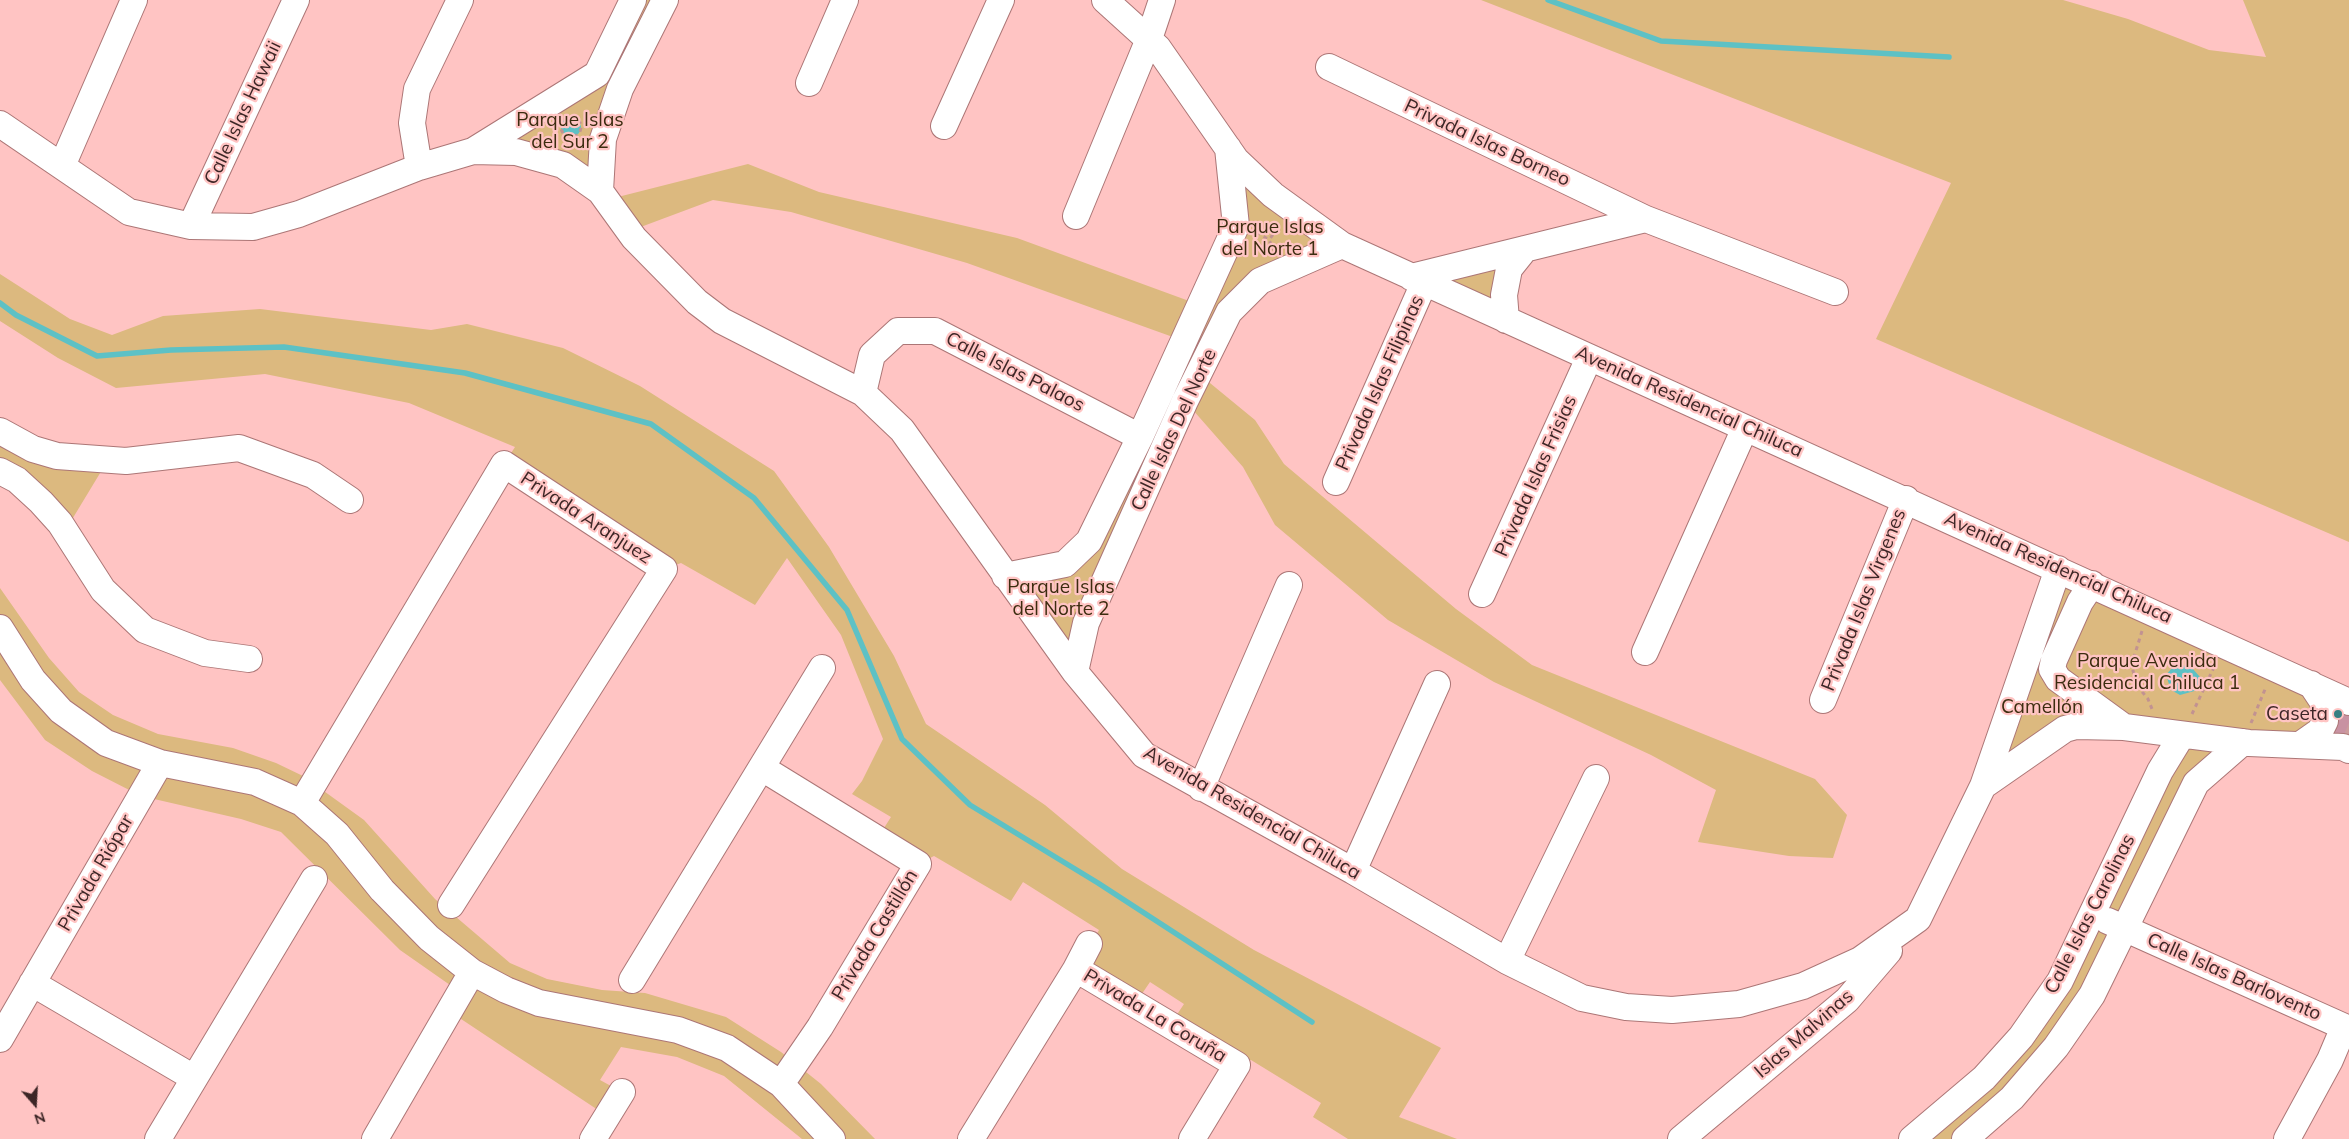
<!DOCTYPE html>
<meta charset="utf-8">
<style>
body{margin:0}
#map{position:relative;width:2349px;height:1139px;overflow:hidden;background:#ffc4c3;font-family:Mulish,sans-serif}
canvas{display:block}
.north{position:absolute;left:10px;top:1079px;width:50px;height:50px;-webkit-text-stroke:4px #ffc4c3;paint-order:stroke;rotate:161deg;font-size:14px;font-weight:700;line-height:20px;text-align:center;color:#3d2626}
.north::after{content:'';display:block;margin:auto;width:18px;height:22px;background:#3d2626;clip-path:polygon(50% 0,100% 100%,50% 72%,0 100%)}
</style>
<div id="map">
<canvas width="2349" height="1139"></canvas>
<div class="north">N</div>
</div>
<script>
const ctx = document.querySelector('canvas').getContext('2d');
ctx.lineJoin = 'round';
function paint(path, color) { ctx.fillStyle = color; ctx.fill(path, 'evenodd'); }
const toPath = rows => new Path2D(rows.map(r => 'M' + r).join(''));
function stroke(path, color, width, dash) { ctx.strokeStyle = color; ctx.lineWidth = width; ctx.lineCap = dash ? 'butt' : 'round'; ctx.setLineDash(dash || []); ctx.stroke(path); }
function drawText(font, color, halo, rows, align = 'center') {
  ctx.font = font + ' Mulish,sans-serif'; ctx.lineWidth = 4.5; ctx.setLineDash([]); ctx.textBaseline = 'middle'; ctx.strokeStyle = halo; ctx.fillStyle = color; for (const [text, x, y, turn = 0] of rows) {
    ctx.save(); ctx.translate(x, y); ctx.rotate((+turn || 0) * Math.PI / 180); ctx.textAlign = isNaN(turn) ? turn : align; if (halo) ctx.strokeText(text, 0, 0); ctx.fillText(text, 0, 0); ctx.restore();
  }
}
paint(toPath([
 [632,0,665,0,620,89,600,191,563,165,473,151,597,74],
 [1481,0,2063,0,2128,19,2209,50,2266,57,2243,0,2349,0,2349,542,1876,339,1951,183],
 [1228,148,1342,245,1260,281,1199,374,1255,420,1284,464,1456,609,1532,665,1815,779,1847,815,1833,858,1789,856,1698,842,1716,790,1651,755,1494,682,1388,620,1275,525,1243,467,1185,401,1075,672,1005,576,1065,564,1184,341,967,263,791,212,713,200,630,231,606,200,748,164,819,192,1017,238,1200,305,1236,226],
 [1525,249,1506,320,1411,277],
 [0,274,70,319,112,335,163,316,260,309,431,330,467,324,563,348,640,386,774,471,829,547,894,656,926,724,1045,805,1122,869,1254,950,1441,1048,1399,1117,1457,1139,1348,1139,1313,1117,1321,1103,1251,1060,1238,1064,1170,1025,1184,1004,1150,982,1135,1004,1078,968,1099,930,1023,882,1011,901,934,856,918,864,877,839,891,817,852,794,862,781,883,739,841,635,787,558,755,605,681,563,664,569,504,464,515,447,409,403,265,374,116,388,58,358,0,321],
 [0,431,108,460,65,531,0,471],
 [2058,569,2311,684,2320,731,2249,743,2196,783,2092,995,1965,1139,1912,1139,2021,1037,2182,736,2091,725,1983,786],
 [0,588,49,658,79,692,113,715,158,734,233,748,276,763,303,776,364,820,435,899,510,963,547,979,602,990,645,993,726,1017,781,1052,821,1084,875,1139,802,1139,724,1076,677,1057,621,1047,600,1080,622,1092,607,1116,449,1011,460,992,400,950,281,832,241,819,141,796,92,771,45,740,0,680]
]), '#dcb97f');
paint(toPath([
 '561 127a10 10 0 1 1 20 0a10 10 0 1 1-20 0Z',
 [2182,665,2192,668,2200,677,2200,684,2198,690,2180,695,2171,690,2166,675,2172,668]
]), '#5dc1c5');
paint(toPath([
 [2349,707,2349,750,2320,748]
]), '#0003');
stroke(toPath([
 [1548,0,1661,41,1949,57],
 [0,303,16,315,97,356,171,350,284,347,465,373,651,424,754,498,847,610,902,739,970,805,1098,883,1312,1022]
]), '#5dc1c5', 5.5);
paint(toPath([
 [2328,705,2349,706,2349,723,2340,745,2308,742]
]), '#c892a2');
const minor = toPath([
 [1105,0,1158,48,1236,160,1273,195,1342,245,2349,702],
 [1329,67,1646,219],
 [809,83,845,0],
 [0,124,129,212,191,226,253,227,299,214,419,167,473,151,516,152,563,165,600,191,634,238,697,302,722,321,863,393,902,430,1075,672,1144,755,1353,871,1507,961,1582,998,1626,1007,1672,1010,1739,1004,1803,986,1860,960,1918,919,1983,786,2058,569],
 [944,126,1001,0],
 [473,151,597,74,633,0],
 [62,166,134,0],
 [419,167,412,123,417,89,460,0],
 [600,191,603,139,620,89,665,0],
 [1076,216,1149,39,1162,0],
 [191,226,296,0],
 [1411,277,1646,219,1835,292],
 [1506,320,1504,295,1509,269,1525,249],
 [863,393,872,355,898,331,935,331,1140,437],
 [0,431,33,449,57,456,126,461,239,448,313,475,350,500],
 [0,471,17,480,41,502,60,523,103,590,145,630,205,653,249,659],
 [1336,482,1424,283],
 [1005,576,1065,564,1089,541,1140,437,1236,226,1228,148],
 [2092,584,2080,602,2054,660,2052,669,2058,679,2124,727],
 [1482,594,1589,358],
 [0,628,33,680,61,711,106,743,160,763,255,782,302,803,337,834,382,890,429,938,472,972,506,990,539,1003,678,1030,727,1048,781,1084,832,1139],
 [1645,652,1745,428],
 [1075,672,1086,623,1185,401,1229,312,1260,281,1342,245],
 [1823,700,1906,499],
 [2300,745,2320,731,2325,721,2323,702,2311,684],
 [762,768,918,864,820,1027,781,1084],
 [1983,786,2065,729,2076,726,2124,727,2249,743,2343,747,2349,750],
 [1201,788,1289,585],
 [302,803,504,464,664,569,451,905],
 [1353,871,1437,684],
 [2108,921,2349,1029],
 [1089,944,1076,969,1237,1065,1192,1139],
 [1507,961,1596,778],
 [632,980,822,668],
 [32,983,194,1078],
 [0,1039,160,763],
 [158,1139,314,879],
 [375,1139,472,972],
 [593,1139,622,1092],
 [971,1139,1076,969],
 [1681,1139,1847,1000,1889,951],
 [1912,1139,1984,1078,2021,1037,2060,981,2160,771,2182,735],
 [1965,1139,2012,1098,2056,1047,2092,995,2196,783,2243,742],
 [2287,1139,2330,1060,2344,1027]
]);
stroke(minor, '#ac7676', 28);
stroke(toPath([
 '561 127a10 10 0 1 1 20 0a10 10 0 1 1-20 0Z',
 [1257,232,1269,240],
 [1275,252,1269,240,1279,226],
 [2142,631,2134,657,2133,671,2140,689,2148,699,2152,709],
 [2192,714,2215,665],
 [2251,723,2266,687]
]), '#c29291', 3, [4, 4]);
stroke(minor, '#fff', 26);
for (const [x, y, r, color] of [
 [2338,714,5,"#367f82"]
]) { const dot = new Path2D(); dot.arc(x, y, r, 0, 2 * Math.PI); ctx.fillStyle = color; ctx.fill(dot); stroke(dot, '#ffc4c3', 2); }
drawText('19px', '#3d2626', '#ffc4c3', [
 ["Calle Islas Hawaii",243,113,-65],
 ["Privada Islas Borneo",1487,143,25],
 ["Calle Islas Palaos",1015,372,27],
 ["Privada Islas Filipinas",1380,383,-66],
 ["Avenida Residencial Chiluca",1689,402,24],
 ["Calle Islas Del Norte",1174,430,-65],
 ["Privada Islas Frisias",1536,476,-66],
 ["Privada Aranjuez",586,518,33],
 ["Avenida Residencial Chiluca",2058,568,24],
 ["Privada Islas Virgenes",1864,600,-68],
 ["Avenida Residencial Chiluca",1252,813,30],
 ["Privada Riópar",96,873,-60],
 ["Calle Islas Carolinas",2090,914,-63],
 ["Privada Castillón",875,935,-59],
 ["Calle Islas Barlovento",2234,977,24],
 ["Privada La Coruña",1155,1016,31],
 ["Islas Malvinas",1804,1034,-41]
]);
drawText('19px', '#3c2c0f', '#ffc4c3', [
 ["Parque Islas",570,120],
 ["del Sur 2",570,142],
 ["Parque Islas",1270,227],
 ["del Norte 1",1270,249],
 ["Parque Islas",1061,587],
 ["del Norte 2",1061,609],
 ["Parque Avenida",2147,661],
 ["Residencial Chiluca 1",2147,683],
 ["Camellón",2042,707]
]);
drawText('19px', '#3d2626', '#ffc4c3', [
 ["Caseta",2328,714]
], 'right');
</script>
